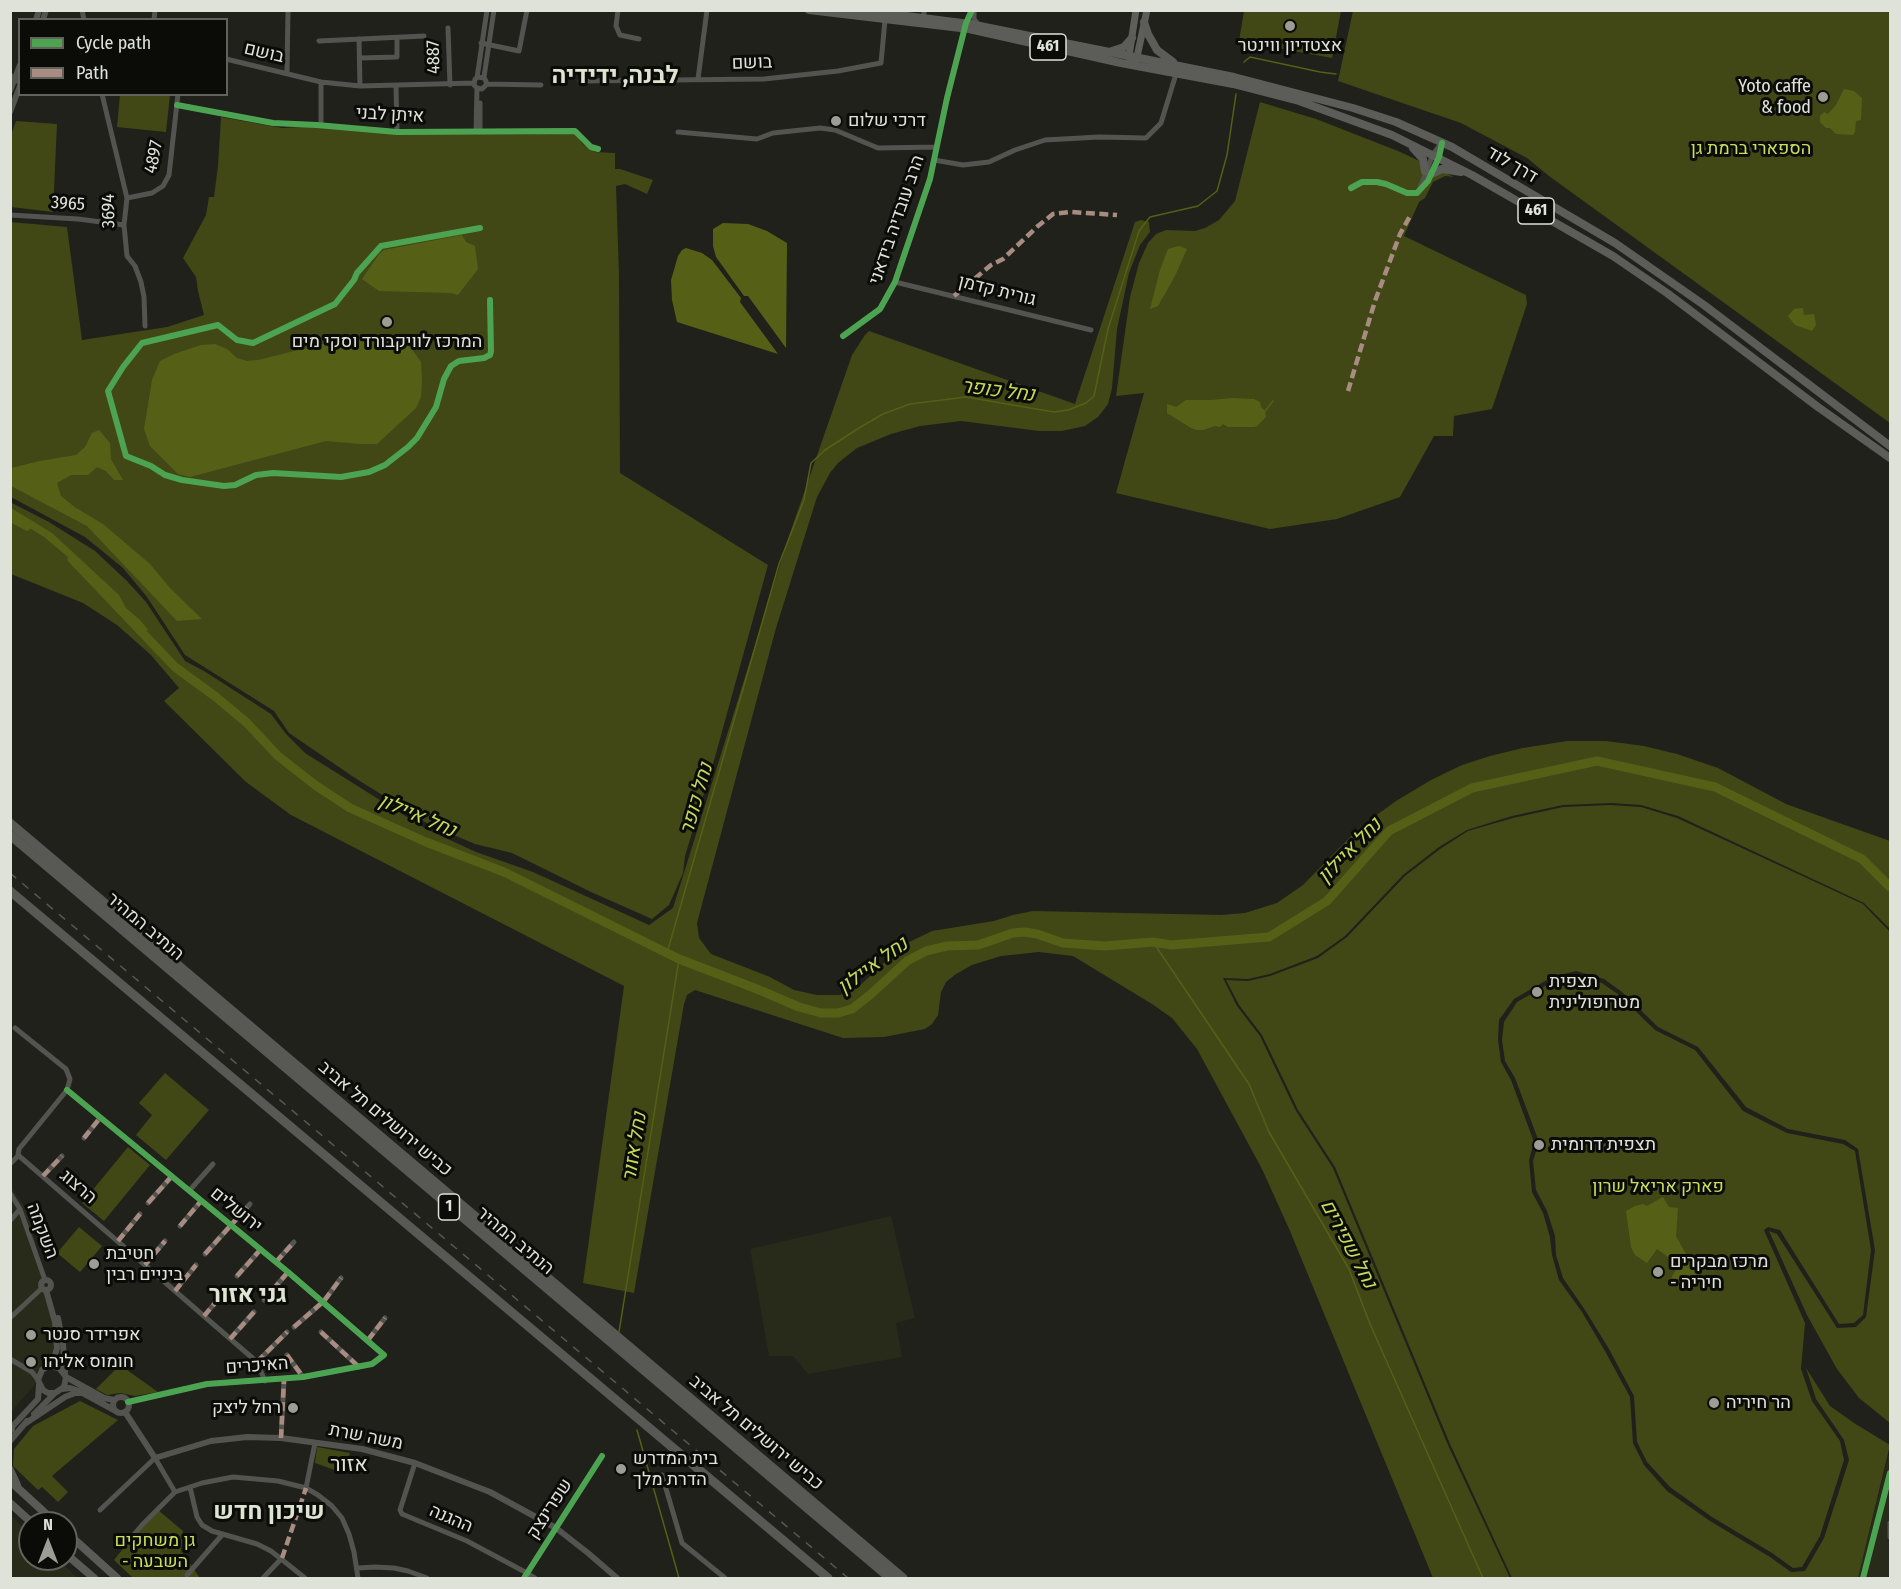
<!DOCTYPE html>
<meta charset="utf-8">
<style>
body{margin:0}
#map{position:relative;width:1901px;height:1589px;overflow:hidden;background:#20211a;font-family:"Fira Sans Condensed",sans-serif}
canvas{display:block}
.frame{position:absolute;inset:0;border:12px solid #dfe2d9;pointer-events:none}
.legend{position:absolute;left:18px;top:18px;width:210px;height:78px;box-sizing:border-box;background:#0b0c07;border:2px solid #60625b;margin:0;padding:8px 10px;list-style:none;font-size:18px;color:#dfe2d9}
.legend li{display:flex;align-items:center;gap:12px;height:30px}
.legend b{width:30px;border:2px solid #60625b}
.north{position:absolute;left:18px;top:1511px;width:60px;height:60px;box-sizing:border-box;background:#0b0c07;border:2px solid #60625b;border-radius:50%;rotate:0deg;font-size:16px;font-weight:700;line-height:24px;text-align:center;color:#dfe2d9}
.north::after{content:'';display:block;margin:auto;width:21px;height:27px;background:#9c9e96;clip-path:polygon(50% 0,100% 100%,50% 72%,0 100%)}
</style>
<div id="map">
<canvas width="1901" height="1589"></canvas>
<div class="frame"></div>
<ul class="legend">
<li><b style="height:8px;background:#4ca352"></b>Cycle path</li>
<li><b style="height:8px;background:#a88b81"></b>Path</li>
</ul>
<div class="north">N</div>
</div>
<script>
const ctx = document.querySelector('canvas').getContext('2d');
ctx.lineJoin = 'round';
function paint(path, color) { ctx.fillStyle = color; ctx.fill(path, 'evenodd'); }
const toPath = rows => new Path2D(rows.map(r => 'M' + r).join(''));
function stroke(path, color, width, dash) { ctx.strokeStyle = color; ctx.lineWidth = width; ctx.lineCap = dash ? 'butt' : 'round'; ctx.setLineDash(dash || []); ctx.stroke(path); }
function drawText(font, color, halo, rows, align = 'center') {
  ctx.font = font + ' "Fira Sans Condensed",Heebo,sans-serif'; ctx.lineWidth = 6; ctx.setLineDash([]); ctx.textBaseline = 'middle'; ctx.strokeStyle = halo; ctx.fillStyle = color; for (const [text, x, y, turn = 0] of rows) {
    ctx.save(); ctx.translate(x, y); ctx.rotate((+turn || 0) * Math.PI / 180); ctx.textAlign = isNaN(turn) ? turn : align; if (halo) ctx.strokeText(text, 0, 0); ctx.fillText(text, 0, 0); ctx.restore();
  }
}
paint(toPath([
 [11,1186,27,1211,64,1351,11,1412],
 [891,1216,915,1318,896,1323,902,1357,808,1374,793,1356,769,1356,750,1249],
 [1890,1450,1890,1578,1858,1578],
 [11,1516,30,1534,30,1559,57,1559,78,1578,11,1578]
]), '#282b1a');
paint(toPath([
 [1244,11,1341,11,1332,58,1239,41],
 [1353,11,1890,11,1890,423,1549,176,1527,158,1461,123,1338,81],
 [120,95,170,95,166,132,117,127],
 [1260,102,1316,119,1398,151,1454,177,1445,176,1433,182,1425,198,1419,202,1404,236,1526,295,1527,304,1492,409,1454,416,1453,436,1434,436,1400,497,1337,519,1270,529,1116,493,1144,393,1116,396,1130,297,1139,263,1148,243,1156,234,1166,230,1195,231,1205,228,1219,220,1235,201],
 [221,117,282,128,320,126,397,134,574,133,583,144,595,152,615,153,615,169,620,169,653,180,647,194,625,184,616,186,619,275,620,473,768,565,715,757,685,856,683,873,669,905,652,919,591,892,512,853,475,844,430,825,352,776,289,733,274,711,185,655,147,597,123,568,85,537,11,497,10,222,67,227,82,340,167,327,204,315,198,291,196,277,183,258,206,215,209,197,214,197,218,166],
 [16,121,57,124,53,212,11,207,11,135],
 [1141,220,1149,222,1150,232,1140,245,1129,273,1117,329,1112,388,1108,404,1098,417,1085,426,1062,431,1039,431,961,421,920,426,891,434,857,448,838,463,830,473,817,497,776,628,697,923,699,938,711,954,770,977,794,990,817,995,840,995,857,988,881,966,899,947,932,931,994,921,1013,915,1033,911,1221,915,1245,913,1277,903,1303,885,1360,827,1396,801,1431,780,1462,765,1490,756,1523,748,1567,741,1606,741,1644,746,1677,754,1718,768,1786,804,1890,841,1890,929,1864,903,1678,816,1641,805,1612,803,1563,805,1512,816,1467,830,1439,847,1403,875,1345,936,1317,956,1270,974,1248,979,1223,978,1237,1006,1260,1036,1296,1111,1333,1168,1448,1445,1510,1578,1433,1578,1290,1231,1262,1169,1197,1049,1172,1018,1152,1004,1073,956,1039,952,1001,956,972,965,956,974,946,982,941,992,938,1015,932,1024,925,1029,884,1037,843,1038,695,990,687,995,684,1004,634,1293,583,1283,624,986,291,815,246,782,164,701,179,688,151,655,117,625,83,603,11,574,10,502,49,522,95,551,127,581,146,602,185,661,204,671,271,714,286,734,305,753,426,829,476,852,533,872,649,925,673,908,789,536,852,355,865,335,869,331,1075,404,1135,222],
 [1611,805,1641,807,1677,818,1863,904,1890,932,1890,1423,1859,1398,1837,1369,1807,1315,1769,1231,1777,1234,1837,1328,1856,1327,1866,1317,1875,1250,1858,1149,1845,1140,1788,1129,1746,1107,1698,1047,1658,1027,1622,992,1604,979,1576,971,1552,977,1514,999,1499,1020,1498,1040,1501,1062,1511,1080,1534,1142,1529,1160,1532,1192,1543,1213,1550,1237,1552,1255,1559,1280,1582,1312,1605,1351,1630,1397,1633,1443,1644,1465,1667,1491,1710,1521,1770,1557,1791,1572,1805,1571,1824,1538,1849,1460,1844,1440,1816,1399,1806,1368,1830,1406,1854,1423,1890,1445,1858,1578,1512,1578,1450,1444,1335,1167,1298,1110,1262,1035,1239,1005,1226,980,1248,981,1270,976,1318,958,1347,937,1405,876,1440,849,1468,831,1513,818,1563,807],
 [1576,975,1602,983,1619,995,1655,1030,1695,1050,1743,1111,1787,1133,1843,1144,1855,1151,1871,1250,1863,1315,1854,1323,1839,1324,1780,1230,1768,1227,1764,1230,1805,1323,1801,1369,1812,1401,1840,1441,1844,1460,1820,1536,1802,1567,1793,1568,1772,1553,1712,1517,1670,1487,1647,1462,1637,1442,1634,1396,1609,1349,1585,1310,1563,1278,1556,1255,1555,1236,1547,1211,1536,1190,1533,1161,1539,1142,1515,1078,1505,1061,1502,1040,1504,1022,1517,1002,1554,981],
 [165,1073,209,1110,166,1160,136,1135,152,1115,139,1103],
 [128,1147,150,1165,104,1221,82,1203],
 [79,1227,102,1246,80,1272,57,1253],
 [120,1365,158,1392,135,1396,120,1393,107,1395,96,1389],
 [80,1401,118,1420,52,1476,68,1492,58,1502,42,1487,38,1490,13,1466,14,1449,33,1426],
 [317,1447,350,1453,343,1473,315,1463],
 [157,1509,183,1531,181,1551,200,1578,133,1578,114,1560,142,1525]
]), '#414816');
paint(toPath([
 [1844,89,1854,91,1862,98,1861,120,1856,121,1855,132,1853,135,1836,134,1830,128,1826,128,1820,122,1820,116,1824,112,1828,114,1836,105],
 [723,223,748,224,767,231,787,243,786,348,748,296,744,296,716,257,713,246,713,229],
 [462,235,466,242,475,246,478,269,458,295,451,293,379,291,362,279,379,254,384,250],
 [1179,246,1187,249,1175,276,1158,306,1150,309,1160,270,1168,249],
 [686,248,702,253,712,260,741,298,740,302,778,354,677,322,672,300,671,280,678,256,682,250],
 [1803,308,1804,315,1814,314,1816,325,1812,331,1795,325,1788,316,1794,309],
 [376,334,395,337,411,348,421,362,422,381,421,397,416,408,377,444,361,444,326,441,190,477,178,474,150,446,144,429,152,380,160,361,174,354,201,345,215,344,227,349,237,358,247,361,258,360,354,336],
 [1231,398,1254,399,1260,402,1261,407,1265,411,1266,417,1257,426,1254,427,1228,427,1223,424,1220,427,1215,426,1203,430,1197,430,1191,428,1167,413,1167,404,1176,407,1186,400,1212,400],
 [99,430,110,443,111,459,123,480,114,480,106,471,97,467,88,475,71,475,57,483,61,496,76,508,103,524,150,564,170,588,202,619,177,621,87,526,11,486,11,468,40,461,76,455,85,447,92,433],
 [11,508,52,533,119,595,126,608,140,620,149,631,140,628,114,597,62,552,44,537,11,516],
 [1663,1197,1669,1207,1678,1208,1676,1236,1686,1254,1693,1257,1698,1282,1671,1278,1679,1265,1657,1249,1647,1263,1635,1255,1631,1247,1626,1211,1635,1206,1643,1204,1647,1206]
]), '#556016');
stroke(toPath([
 [1244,62,1250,57,1320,72,1336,74],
 [1265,411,1273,401],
 [1153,942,1249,1084,1269,1132,1349,1269,1370,1324,1483,1578],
 [667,953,779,564,804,500,811,463,825,450,859,428,883,414,910,404,966,397,1054,412,1068,410,1086,403,1094,396,1108,329,1139,231,1150,217,1198,206,1217,191,1227,155,1236,94],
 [619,1332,679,959],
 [637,1430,679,1578]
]), '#556016', 1.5);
stroke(toPath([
 [10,517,27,526],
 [72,559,175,667,216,697,247,723,278,756,315,785,350,808,426,842,504,872,679,959,757,989,799,1007,821,1013,838,1013,852,1009,871,994,907,961,926,951,947,946,978,945,1013,933,1025,932,1037,934,1063,943,1105,946,1153,942,1171,945,1269,937,1327,901,1389,831,1472,788,1597,761,1715,787,1862,859,1890,887]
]), '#556016', 9);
stroke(toPath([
 [82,10,84,20],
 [618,10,616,26,620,35,639,39],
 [923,10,924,13],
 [974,10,974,19,979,25],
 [154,20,155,10],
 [448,28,450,85],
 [359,39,360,86],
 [319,41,424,36],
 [481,43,519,51,527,10],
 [360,58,397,57,397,38],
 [226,59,321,82,360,86,474,83],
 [287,73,288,10],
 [10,75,20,83],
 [477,78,487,10],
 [484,78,478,77,475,79,474,85,477,88,482,89,487,84,484,77,494,10],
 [698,79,707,10],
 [580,81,764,79,838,71,881,63,885,20],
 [321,82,321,125],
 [487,84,541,85],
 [396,86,397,132],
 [102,94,127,198,124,225,127,256,135,266,141,282,144,297,145,326],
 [177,105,273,123,317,125,397,132,575,131,591,147,598,149],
 [476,132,477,88],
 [480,132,480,103],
 [678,132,757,139,773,133,820,128,835,130,878,148,937,147],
 [934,160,963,165,989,162,1015,150,1045,140,1099,137,1146,138,1161,123,1176,74],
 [1351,188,1362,182,1377,182,1386,184,1407,193,1417,193,1428,181,1439,157,1442,143],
 [1419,191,1433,154,1440,145],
 [127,198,152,193,163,186,169,175,178,94],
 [10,215,78,219,124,225],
 [895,282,1091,330],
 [843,336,880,309,895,282,930,179,947,98,966,23,972,10],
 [15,1028,66,1069,70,1079,67,1090,19,1149,18,1155,257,1362,265,1381],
 [67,1090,288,1272,384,1355,372,1364,303,1377,207,1384,128,1402],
 [84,1138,100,1118],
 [10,1164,19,1155],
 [43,1176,62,1156],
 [189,1191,213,1164],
 [10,1193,20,1209,45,1280],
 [148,1203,172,1176],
 [10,1221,20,1209],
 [180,1226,201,1201],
 [118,1241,140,1214],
 [205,1254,250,1204],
 [276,1262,294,1242],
 [145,1265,165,1241],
 [237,1276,261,1249],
 [175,1291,196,1265],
 [264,1300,288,1272],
 [204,1316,227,1289],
 [10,1318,42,1288],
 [294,1327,324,1301,341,1278],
 [321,1332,359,1367],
 [230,1339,254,1312],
 [368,1340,385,1318],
 [287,1355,303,1377],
 [10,1359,32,1372,38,1380],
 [257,1362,287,1332],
 [281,1438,284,1380],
 [415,1463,400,1510,402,1514,467,1541,527,1573,535,1578],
 [662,1475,682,1543,725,1578],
 [190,1487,197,1517,202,1525,212,1531,257,1544,271,1551,305,1578],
 [306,1488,315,1443],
 [100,1510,155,1458,175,1492],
 [1890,1523,1890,1537],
 [126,1544,142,1525,175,1492,202,1483,233,1477,278,1481,306,1488,318,1495,332,1506,342,1518,349,1534,354,1552,358,1578],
 [358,1568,375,1567,394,1568,408,1571,427,1578],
 [187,1575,222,1535],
 [263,1578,282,1558],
 [524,1578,602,1456],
 [1863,1578,1890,1473]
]), '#535350', 5);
stroke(toPath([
 [36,20,39,10],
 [43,20,46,10],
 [10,91,20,65],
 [10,112,20,86],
 '41 1285a5 5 0 1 1 10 0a5 5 0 1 1-10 0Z',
 [46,1290,55,1322,57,1348,53,1362,42,1370,38,1380,43,1390,48,1393,55,1393,64,1387,66,1377,59,1368,49,1366],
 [58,1318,63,1344,65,1373],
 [66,1377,104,1398,114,1400],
 [62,1389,70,1388,79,1391,114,1410],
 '113 1405a8 8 0 1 1 16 0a8 8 0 1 1-16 0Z',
 [125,1412,155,1458,211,1441,247,1437,281,1438,362,1449,415,1463,490,1492,556,1528,588,1553,617,1578],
 [34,1414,55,1393],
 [26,1423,65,1397,75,1393,84,1393],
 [10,1429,38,1399,39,1385],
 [10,1441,27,1421]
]), '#535350', 6);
stroke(toPath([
 [1130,60,1129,56,1136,10],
 [1135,61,1137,57,1147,10]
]), '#5e5e5b', 7);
stroke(toPath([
 [809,10,969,29,1121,63,1233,84,1299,101,1392,135,1472,175,1613,256,1667,293,1818,407,1890,458],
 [859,10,970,24,1234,77,1353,108,1396,122,1452,147,1615,243,1704,305,1890,446],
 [1144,22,1148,34,1157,50,1173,62],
 [1112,51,1124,47,1132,38],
 [1413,148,1423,159,1425,171],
 [1431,174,1442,169,1461,172]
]), '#5c5c58', 8);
stroke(toPath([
 [10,1429,11,1429],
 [10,1470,17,1485],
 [10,1481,56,1523],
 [10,1503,32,1523],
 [66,1532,117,1578],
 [66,1554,94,1578]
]), '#5a5a56', 8);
stroke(toPath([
 [10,823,903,1578],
 [10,835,890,1578],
 [10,891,828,1578]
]), '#585955', 9);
stroke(toPath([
 [10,873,848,1578]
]), '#575754', 1.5, [8, 8]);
stroke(toPath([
 [954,296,991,265,1003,259,1038,226,1053,214,1071,212,1117,215],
 [1348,391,1375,301,1400,234,1410,216],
 [84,1138,100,1118],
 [43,1176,62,1156],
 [148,1203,172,1176],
 [180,1226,201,1201],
 [118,1241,140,1214],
 [205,1254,250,1204],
 [276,1262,294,1242],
 [145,1265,165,1241],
 [237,1276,261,1249],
 [175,1291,196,1265],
 [264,1300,288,1272],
 [204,1316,227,1289],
 [294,1327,324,1301,341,1278],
 [321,1332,359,1367],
 [230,1339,254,1312],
 [368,1340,385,1318],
 [287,1355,303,1377],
 [257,1362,287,1332],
 [281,1438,284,1380],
 [282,1558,306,1488]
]), '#a88b81', 4.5, [9, 4.5]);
stroke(toPath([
 [177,105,273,123,317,125,397,132,575,131,591,147,598,149],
 [1351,188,1362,182,1377,182,1386,184,1407,193,1417,193,1428,181,1439,157,1442,143],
 [480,228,381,246,357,273,354,280,335,304,253,343,237,340,218,325,142,343,123,367,108,391,126,456,151,466,165,475,182,480,224,486,235,485,256,475,273,473,341,477,369,472,385,465,408,447,417,438,436,407,444,379,451,366,459,361,484,358,490,355,491,351,490,300],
 [843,336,880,309,895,282,930,179,947,98,966,23,972,10],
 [67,1090,288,1272,384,1355,372,1364,303,1377,207,1384,128,1402],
 [524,1578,602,1456],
 [1863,1578,1890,1473]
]), '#4ca352', 6);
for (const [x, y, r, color] of [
 [1290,26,6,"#9c9e96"],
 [1823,97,6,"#9c9e96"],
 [836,121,6,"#9c9e96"],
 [387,322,6,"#9c9e96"],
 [1537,992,6,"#9c9e96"],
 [1539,1145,6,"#9c9e96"],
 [94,1264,6,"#9c9e96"],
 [1658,1272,6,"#9c9e96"],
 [31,1335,6,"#9c9e96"],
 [31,1362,6,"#9c9e96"],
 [1714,1403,6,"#9c9e96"],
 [293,1408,6,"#9c9e96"],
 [621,1469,6,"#9c9e96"]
]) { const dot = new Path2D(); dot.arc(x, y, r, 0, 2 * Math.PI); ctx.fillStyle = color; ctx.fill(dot); stroke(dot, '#0b0c07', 2); }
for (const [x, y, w] of [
 [1048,47,36],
 [1536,211,36],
 [449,1207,21]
]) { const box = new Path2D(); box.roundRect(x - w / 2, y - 13, w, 26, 4.5); ctx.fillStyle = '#0b0c07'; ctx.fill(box); stroke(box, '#dfe2d9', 1.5); }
drawText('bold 16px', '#dfe2d9', null, [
 ["461",1048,47],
 ["461",1536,211],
 ["1",449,1207]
]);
drawText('18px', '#dfe2d9', '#0b0c07', [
 ["אצטדיון ווינטר",1290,46,"center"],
 ["Yoto caffe",1811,87,"right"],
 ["& food",1811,108,"right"],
 ["דרכי שלום",848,121],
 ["המרכז לוויקבורד וסקי מים",387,342,"center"],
 ["תצפית",1549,982],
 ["מטרופולינית",1549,1003],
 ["תצפית דרומית",1551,1145],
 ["חטיבת",106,1254],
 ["ביניים רבין",106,1275],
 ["מרכז מבקרים",1670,1262],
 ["- חיריה",1670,1283],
 ["אפרידר סנטר",43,1335],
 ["חומוס אליהו",43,1362],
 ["הר חיריה",1726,1403],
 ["רחל ליצק",281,1408,"right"],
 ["בית המדרש",633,1459],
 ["הדרת מלך",633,1480]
], 'left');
drawText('18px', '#dfe2d9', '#0b0c07', [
 ["בושם",264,53,13],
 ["4887",434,57,-92],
 ["בושם",752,63,-2],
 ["איתן לבני",390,115,3],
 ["4897",154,157,-79],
 ["דרך לוד",1512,165,30],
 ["3965",68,204,4],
 ["3694",109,211,-91],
 ["הרב עובדיה בידאני",897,220,-71],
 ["גורית קדמן",997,291,14],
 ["הנתיב המהיר",145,927,40],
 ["כביש ירושלים תל אביב",385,1119,40],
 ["הרצוג",78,1187,41],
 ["ירושלים",236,1210,39],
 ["השקמה",42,1231,69],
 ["הנתיב המהיר",515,1241,40],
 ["האיכרים",257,1366,-4],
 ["כביש ירושלים תל אביב",756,1433,40],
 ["משה שרת",366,1437,11],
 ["שפרינצק",550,1509,-57],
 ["ההגנה",451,1519,23]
]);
drawText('18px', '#c9df5c', '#0b0c07', [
 ["הספארי ברמת גן",1751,149],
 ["פארק אריאל שרון",1658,1187],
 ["גן משחקים",155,1541],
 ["- השבעה",155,1562]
]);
drawText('italic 20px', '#c5da57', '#0b0c07', [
 ["נחל כופר",998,391,7],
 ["נחל כופר",697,799,-74],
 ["נחל איילון",417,816,23],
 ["נחל איילון",1350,851,-46],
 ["נחל איילון",873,966,-36],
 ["נחל אזור",635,1147,-81],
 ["נחל שפירים",1348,1244,62]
]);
drawText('21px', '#dfe3d1', '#0b0c07', [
 ["אזור",349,1465]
]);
drawText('bold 24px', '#dfe3d1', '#0b0c07', [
 ["לבנה, ידידיה",615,76],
 ["גני אזור",248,1295],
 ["שיכון חדש",269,1512]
]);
</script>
